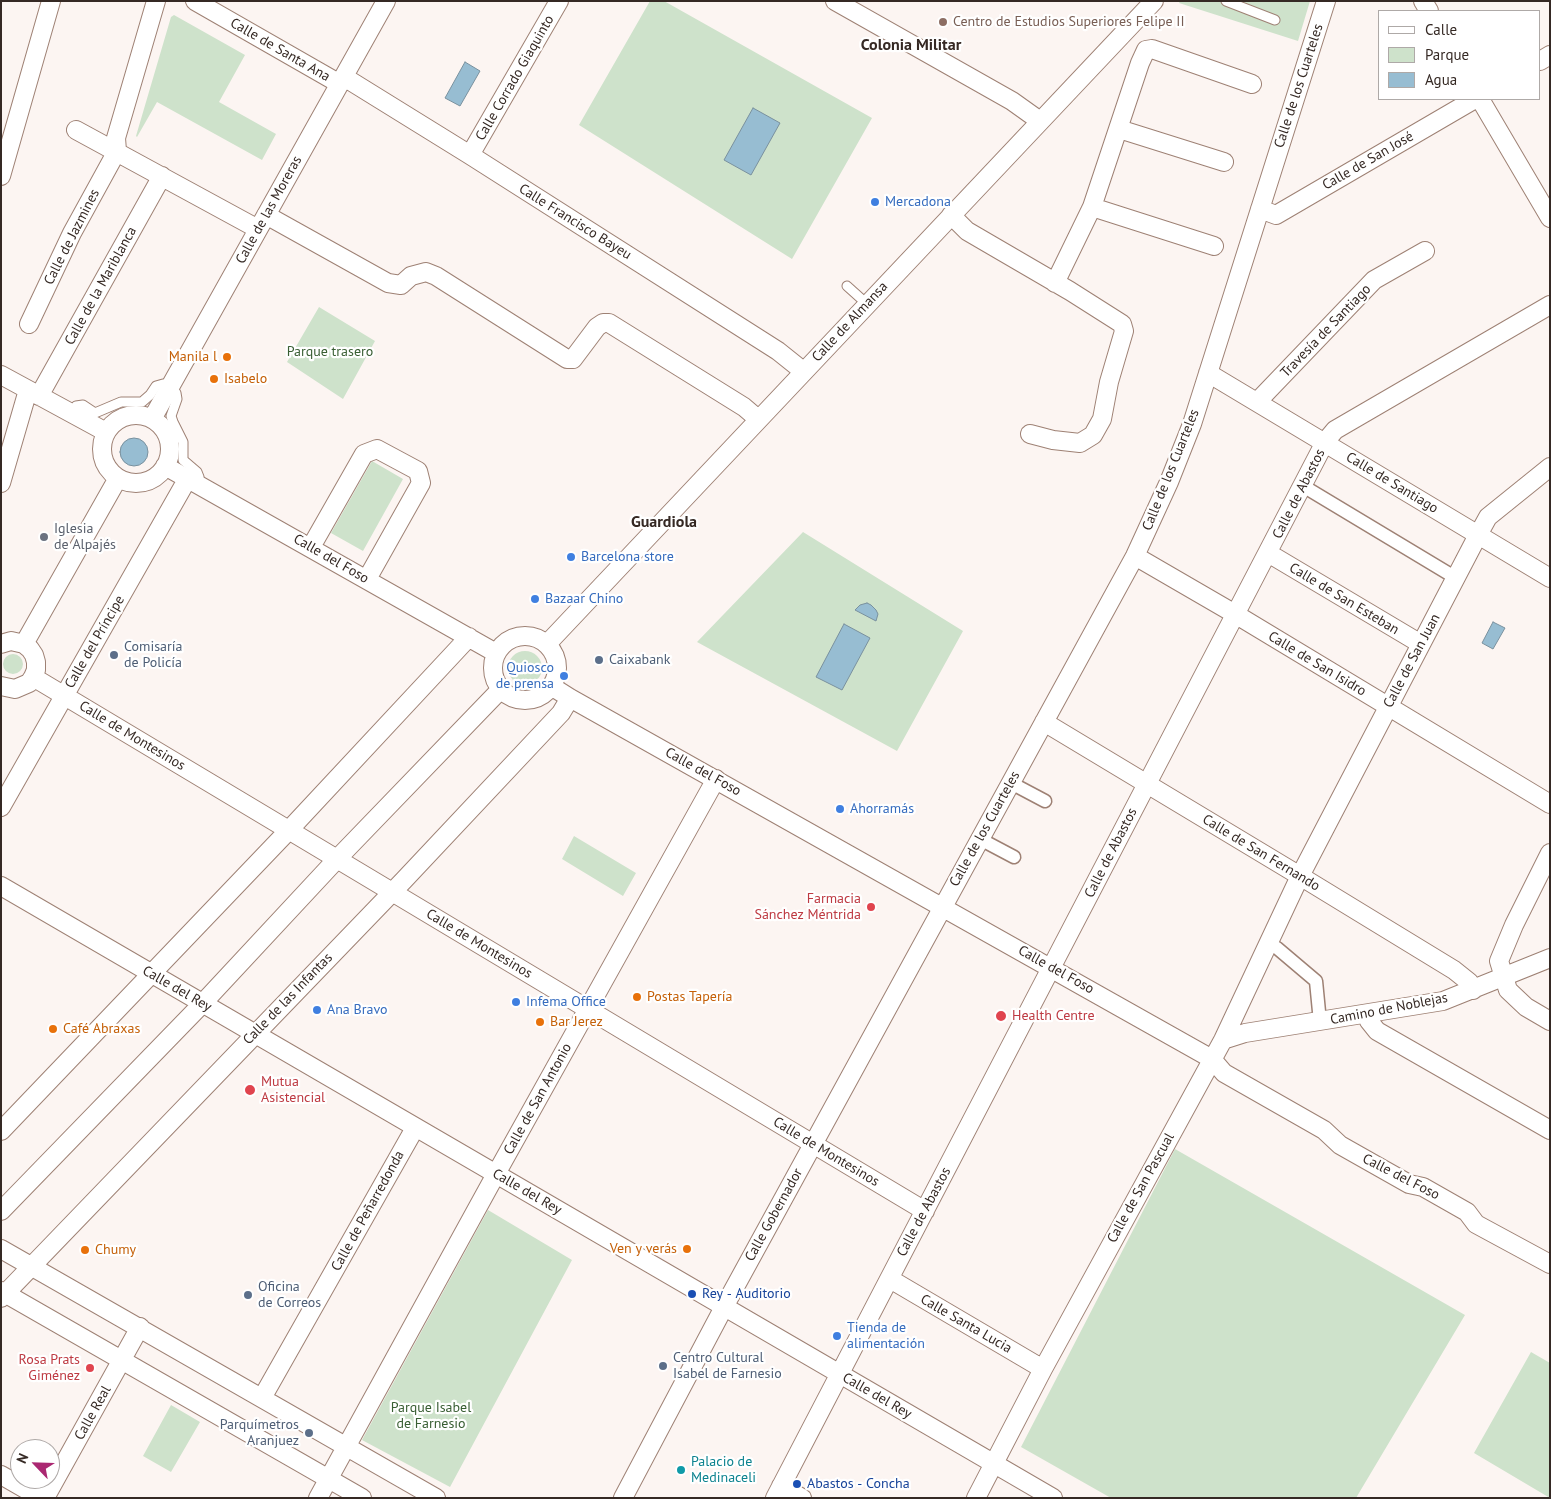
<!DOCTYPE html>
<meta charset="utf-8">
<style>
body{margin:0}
#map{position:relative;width:1551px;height:1499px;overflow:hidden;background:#fcf5f2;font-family:"PT Sans",sans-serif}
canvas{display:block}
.frame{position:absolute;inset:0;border:2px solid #352924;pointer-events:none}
.legend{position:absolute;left:1378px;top:10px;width:162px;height:90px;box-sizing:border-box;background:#fff;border:1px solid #aea9a7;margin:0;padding:6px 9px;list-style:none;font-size:15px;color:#352924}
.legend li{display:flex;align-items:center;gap:10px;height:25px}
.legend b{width:25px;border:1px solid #aea9a7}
.north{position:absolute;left:10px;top:1439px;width:50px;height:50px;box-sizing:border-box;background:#fff;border:1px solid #aea9a7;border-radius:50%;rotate:294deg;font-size:14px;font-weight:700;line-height:20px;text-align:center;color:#352924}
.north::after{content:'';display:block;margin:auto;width:18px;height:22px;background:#ab2872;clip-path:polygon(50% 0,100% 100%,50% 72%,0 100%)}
</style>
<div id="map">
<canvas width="1551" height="1499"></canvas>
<div class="frame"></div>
<ul class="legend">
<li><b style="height:6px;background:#fff"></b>Calle</li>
<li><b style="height:14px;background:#cee2cb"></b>Parque</li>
<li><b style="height:14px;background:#97bdd2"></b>Agua</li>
</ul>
<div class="north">N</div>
</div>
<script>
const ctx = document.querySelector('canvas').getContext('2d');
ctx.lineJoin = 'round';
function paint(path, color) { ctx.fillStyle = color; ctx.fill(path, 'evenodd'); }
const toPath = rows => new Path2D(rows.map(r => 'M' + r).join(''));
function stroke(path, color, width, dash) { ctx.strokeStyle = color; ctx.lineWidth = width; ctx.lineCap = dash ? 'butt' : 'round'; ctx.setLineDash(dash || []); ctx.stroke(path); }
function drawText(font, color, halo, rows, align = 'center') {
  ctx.font = font + ' "PT Sans",sans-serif'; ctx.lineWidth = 4.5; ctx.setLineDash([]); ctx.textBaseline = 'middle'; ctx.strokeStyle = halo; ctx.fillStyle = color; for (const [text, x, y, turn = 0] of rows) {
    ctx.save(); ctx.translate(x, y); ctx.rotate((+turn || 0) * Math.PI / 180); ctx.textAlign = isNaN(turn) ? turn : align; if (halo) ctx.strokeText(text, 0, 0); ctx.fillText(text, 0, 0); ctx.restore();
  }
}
paint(toPath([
 [650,1,664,1,872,118,792,259,579,125],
 [1180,1,1310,1,1298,41,1179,3],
 [174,15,245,55,219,102,276,134,262,160,157,102,137,137,136,136,171,17],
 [319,307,375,341,343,399,287,362],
 [372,461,403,479,363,551,331,533],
 [803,532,963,631,897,751,697,642],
 '508 668a17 17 0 1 1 34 0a17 17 0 1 1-34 0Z',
 '3 664a10 10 0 1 1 20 0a10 10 0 1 1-20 0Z',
 [574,836,636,873,623,896,562,859],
 [1175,1149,1465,1315,1356,1498,1111,1498,1021,1447],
 [488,1210,572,1260,450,1487,362,1440],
 [1531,1352,1550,1363,1550,1498,1474,1453],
 [171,1405,200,1422,171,1472,143,1456]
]), '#cee2cb');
const water = toPath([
 [465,62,480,71,460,106,445,98,465,62],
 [753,108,780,123,751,175,724,160,753,108],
 '120 452a14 14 0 1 1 28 0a14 14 0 1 1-28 0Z',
 [867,603,871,605,876,610,878,614,876,621,855,610,860,605,867,603],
 [1493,622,1505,628,1493,649,1482,643,1493,622],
 [844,624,870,638,842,690,816,677,844,624]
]);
paint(water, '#97bdd2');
stroke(water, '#7a919e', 1);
const service = toPath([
 [1226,1,1275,20],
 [847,286,867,304],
 [71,413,76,406,83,405,95,413,121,402,142,402,150,395,156,386,163,384,170,385,176,393,177,399,171,416,173,422,183,442,183,460,197,472,199,477,199,484]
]);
const pedestrian = toPath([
 [1303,486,1456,578],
 [1011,783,1045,801],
 [980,839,1014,857],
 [1268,943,1277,948,1316,981,1320,1022]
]);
const minor = toPath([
 [195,1,340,84],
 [835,1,1012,101,1040,121],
 [1423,1,1429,11],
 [1540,61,1550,55],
 [344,77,470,155,778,351,803,371],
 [1480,99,1550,218],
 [1119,129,1224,162],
 [76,130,258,229],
 [470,155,559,1],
 [1,176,51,1],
 [1092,207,1214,246],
 [1260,209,1276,215,1475,99],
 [266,215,388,283,401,285,411,276,426,272,436,276,567,359,573,359,597,327,603,323,609,323,744,407,758,419],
 [951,215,967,231,1070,291,1122,324,1124,331,1109,382,1102,419,1093,435,1080,443,1053,440,1030,434],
 [1055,283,1092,207,1140,63,1146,50,1152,49,1252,84],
 [29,324,72,233,117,151,116,138,156,1],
 [1208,373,1550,578],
 [1,375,106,432],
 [39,396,162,176],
 [1257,402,1374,280,1425,251],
 '102 449a34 34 0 1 1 68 0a34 34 0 1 1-68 0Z',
 [152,419,386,1],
 [165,466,496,653],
 [1,483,28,390],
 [311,547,364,454,377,449,418,471,421,483,367,579],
 [1268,553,1421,644],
 [1135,556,1235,614,1550,804],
 '493 668a32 32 0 1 1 64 0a32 32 0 1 1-64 0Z',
 [1,644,11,641,24,644,30,649,34,655,36,662,36,670,33,677,29,683,15,689,1,686],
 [24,644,118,478],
 [547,644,1154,1],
 [33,677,925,1211],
 [551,686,570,698,1212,1059,1224,1073,1324,1130,1340,1145,1409,1184,1423,1187,1467,1212,1476,1224,1550,1264],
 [1044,722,1300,876,1454,970,1469,982,1473,990],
 [1,807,188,478],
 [1550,853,1514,925,1499,961,1508,990,1526,1007,1550,1021],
 [1,886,1053,1498],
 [1368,1014,1369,1021,1377,1031,1550,1130],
 [1223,1040,1245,1033,1443,1001,1550,958],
 [1,1131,289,830,469,637],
 [1,1211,202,1004,337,859,501,689],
 [1,1249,436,1498],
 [890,1279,1043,1369],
 [1,1291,362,1498],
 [1,1298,404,880,561,713,570,698],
 [262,1398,415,1128],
 [1,1475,41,1498],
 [781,1486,802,1498],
 [45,1498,140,1327],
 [318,1498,496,1174,716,779],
 [623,1498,724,1307,1135,556,1169,482,1192,424,1326,1],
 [775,1498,1325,442,1335,430,1550,305],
 [976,1498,1043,1369,1223,1040,1300,876,1478,535,1488,517,1550,467]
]);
stroke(service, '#9e8174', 11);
stroke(pedestrian, '#9e8174', 15);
stroke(minor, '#9e8174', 20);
stroke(service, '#fff', 9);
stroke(pedestrian, '#fff', 12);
stroke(minor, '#fff', 18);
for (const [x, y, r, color] of [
 [943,22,5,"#8d6e63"],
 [875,202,5,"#3f7fe0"],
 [227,357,5,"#e8710a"],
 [214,379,5,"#e8710a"],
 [44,537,5,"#6b7280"],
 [571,557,5,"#3f7fe0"],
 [535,599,5,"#3f7fe0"],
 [114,655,5,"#5c6f8a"],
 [599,660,5,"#5c6f8a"],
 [564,676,5,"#3f7fe0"],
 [840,809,5,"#3f7fe0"],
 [871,907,5,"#e0444e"],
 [637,997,5,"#e8710a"],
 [516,1002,5,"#3f7fe0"],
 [317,1010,5,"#3f7fe0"],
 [1001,1016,6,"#e0444e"],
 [540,1022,5,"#e8710a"],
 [53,1029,5,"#e8710a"],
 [250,1090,6,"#e0444e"],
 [687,1249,5,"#e8710a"],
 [85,1250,5,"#e8710a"],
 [692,1294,5,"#1a4fb4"],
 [248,1295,5,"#5c6f8a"],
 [837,1336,5,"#3f7fe0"],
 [663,1366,5,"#5c6f8a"],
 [90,1368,5,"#e0444e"],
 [309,1433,5,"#5c6f8a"],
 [681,1470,5,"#0f9aa8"],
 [797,1484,5,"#1a4fb4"]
]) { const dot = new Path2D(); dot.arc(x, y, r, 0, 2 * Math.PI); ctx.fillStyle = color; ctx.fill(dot); stroke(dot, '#fff', 2); }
drawText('14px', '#785e54', '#fff', [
 ["Centro de Estudios Superiores Felipe II",953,22]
], 'left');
drawText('14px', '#352924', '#fff', [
 ["Calle de Santa Ana",280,50,30],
 ["Calle Corrado Giaquinto",515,78,-60],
 ["Calle de los Cuarteles",1299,86,-72],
 ["Calle de San José",1368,161,-30],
 ["Calle de las Moreras",269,210,-61],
 ["Calle Francisco Bayeu",575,222,32],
 ["Calle de Jazmines",72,237,-63],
 ["Calle de la Mariblanca",101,286,-61],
 ["Calle de Almansa",850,322,-47],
 ["Travesía de Santiago",1326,331,-46],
 ["Calle de los Cuarteles",1171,470,-68],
 ["Calle de Santiago",1392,483,31],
 ["Calle de Abastos",1299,494,-63],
 ["Calle del Foso",331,559,30],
 ["Calle de San Esteban",1344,599,31],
 ["Calle del Príncipe",95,642,-60],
 ["Calle de San Juan",1412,661,-62],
 ["Calle de San Isidro",1317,664,31],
 ["Calle de Montesinos",132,736,31],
 ["Calle del Foso",703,772,29],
 ["Calle de los Cuarteles",985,829,-61],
 ["Calle de Abastos",1111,853,-63],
 ["Calle de San Fernando",1261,853,31],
 ["Calle de Montesinos",479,944,31],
 ["Calle del Foso",1056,970,29],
 ["Calle del Rey",177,989,30],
 ["Calle de las Infantas",288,999,-46],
 ["Camino de Noblejas",1389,1009,-11],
 ["Calle de San Antonio",538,1099,-61],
 ["Calle de Montesinos",826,1152,31],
 ["Calle del Foso",1401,1177,27],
 ["Calle de San Pascual",1141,1188,-61],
 ["Calle del Rey",527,1192,30],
 ["Calle de Peñarredonda",368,1211,-61],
 ["Calle de Abastos",924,1212,-62],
 ["Calle Gobernador",774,1215,-61],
 ["Calle Santa Lucia",966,1324,30],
 ["Calle del Rey",877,1396,30],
 ["Calle Real",93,1413,-61]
]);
drawText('14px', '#366cbe', '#fff', [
 ["Mercadona",885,202],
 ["Barcelona store",581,557],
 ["Bazaar Chino",545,599],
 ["Quiosco",554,668,"right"],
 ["de prensa",554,684,"right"],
 ["Ahorramás",850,809],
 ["Infema Office",526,1002],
 ["Ana Bravo",327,1010],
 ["Tienda de",847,1328],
 ["alimentación",847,1344]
], 'left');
drawText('14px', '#395e33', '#fff', [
 ["Parque trasero",330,352],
 ["Parque Isabel",431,1408],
 ["de Farnesio",431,1424]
]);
drawText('14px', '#c56008', '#fff', [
 ["Manila l",217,357,"right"],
 ["Isabelo",224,379],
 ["Postas Tapería",647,997],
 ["Bar Jerez",550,1022],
 ["Café Abraxas",63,1029],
 ["Ven y verás",677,1249,"right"],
 ["Chumy",95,1250]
], 'left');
drawText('14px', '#5b616d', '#fff', [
 ["Iglesia",54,529],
 ["de Alpajés",54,545]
], 'left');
drawText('14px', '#4e5e75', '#fff', [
 ["Comisaría",124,647],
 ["de Policía",124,663],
 ["Caixabank",609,660],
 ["Oficina",258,1287],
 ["de Correos",258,1303],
 ["Centro Cultural",673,1358],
 ["Isabel de Farnesio",673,1374],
 ["Parquímetros",299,1425,"right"],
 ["Aranjuez",299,1441,"right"]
], 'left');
drawText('14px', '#be3a42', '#fff', [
 ["Farmacia",861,899],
 ["Sánchez Méntrida",861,915],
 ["Health Centre",1012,1016,"left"],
 ["Mutua",261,1082,"left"],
 ["Asistencial",261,1098,"left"],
 ["Rosa Prats",80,1360],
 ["Giménez",80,1376]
], 'right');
drawText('14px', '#164399', '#fff', [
 ["Rey - Auditorio",702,1294],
 ["Abastos - Concha",807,1484]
], 'left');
drawText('14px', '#0d838f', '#fff', [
 ["Palacio de",691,1462],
 ["Medinaceli",691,1478]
], 'left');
drawText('bold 16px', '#352924', '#fff', [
 ["Colonia Militar",911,45],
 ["Guardiola",664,522]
]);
</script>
